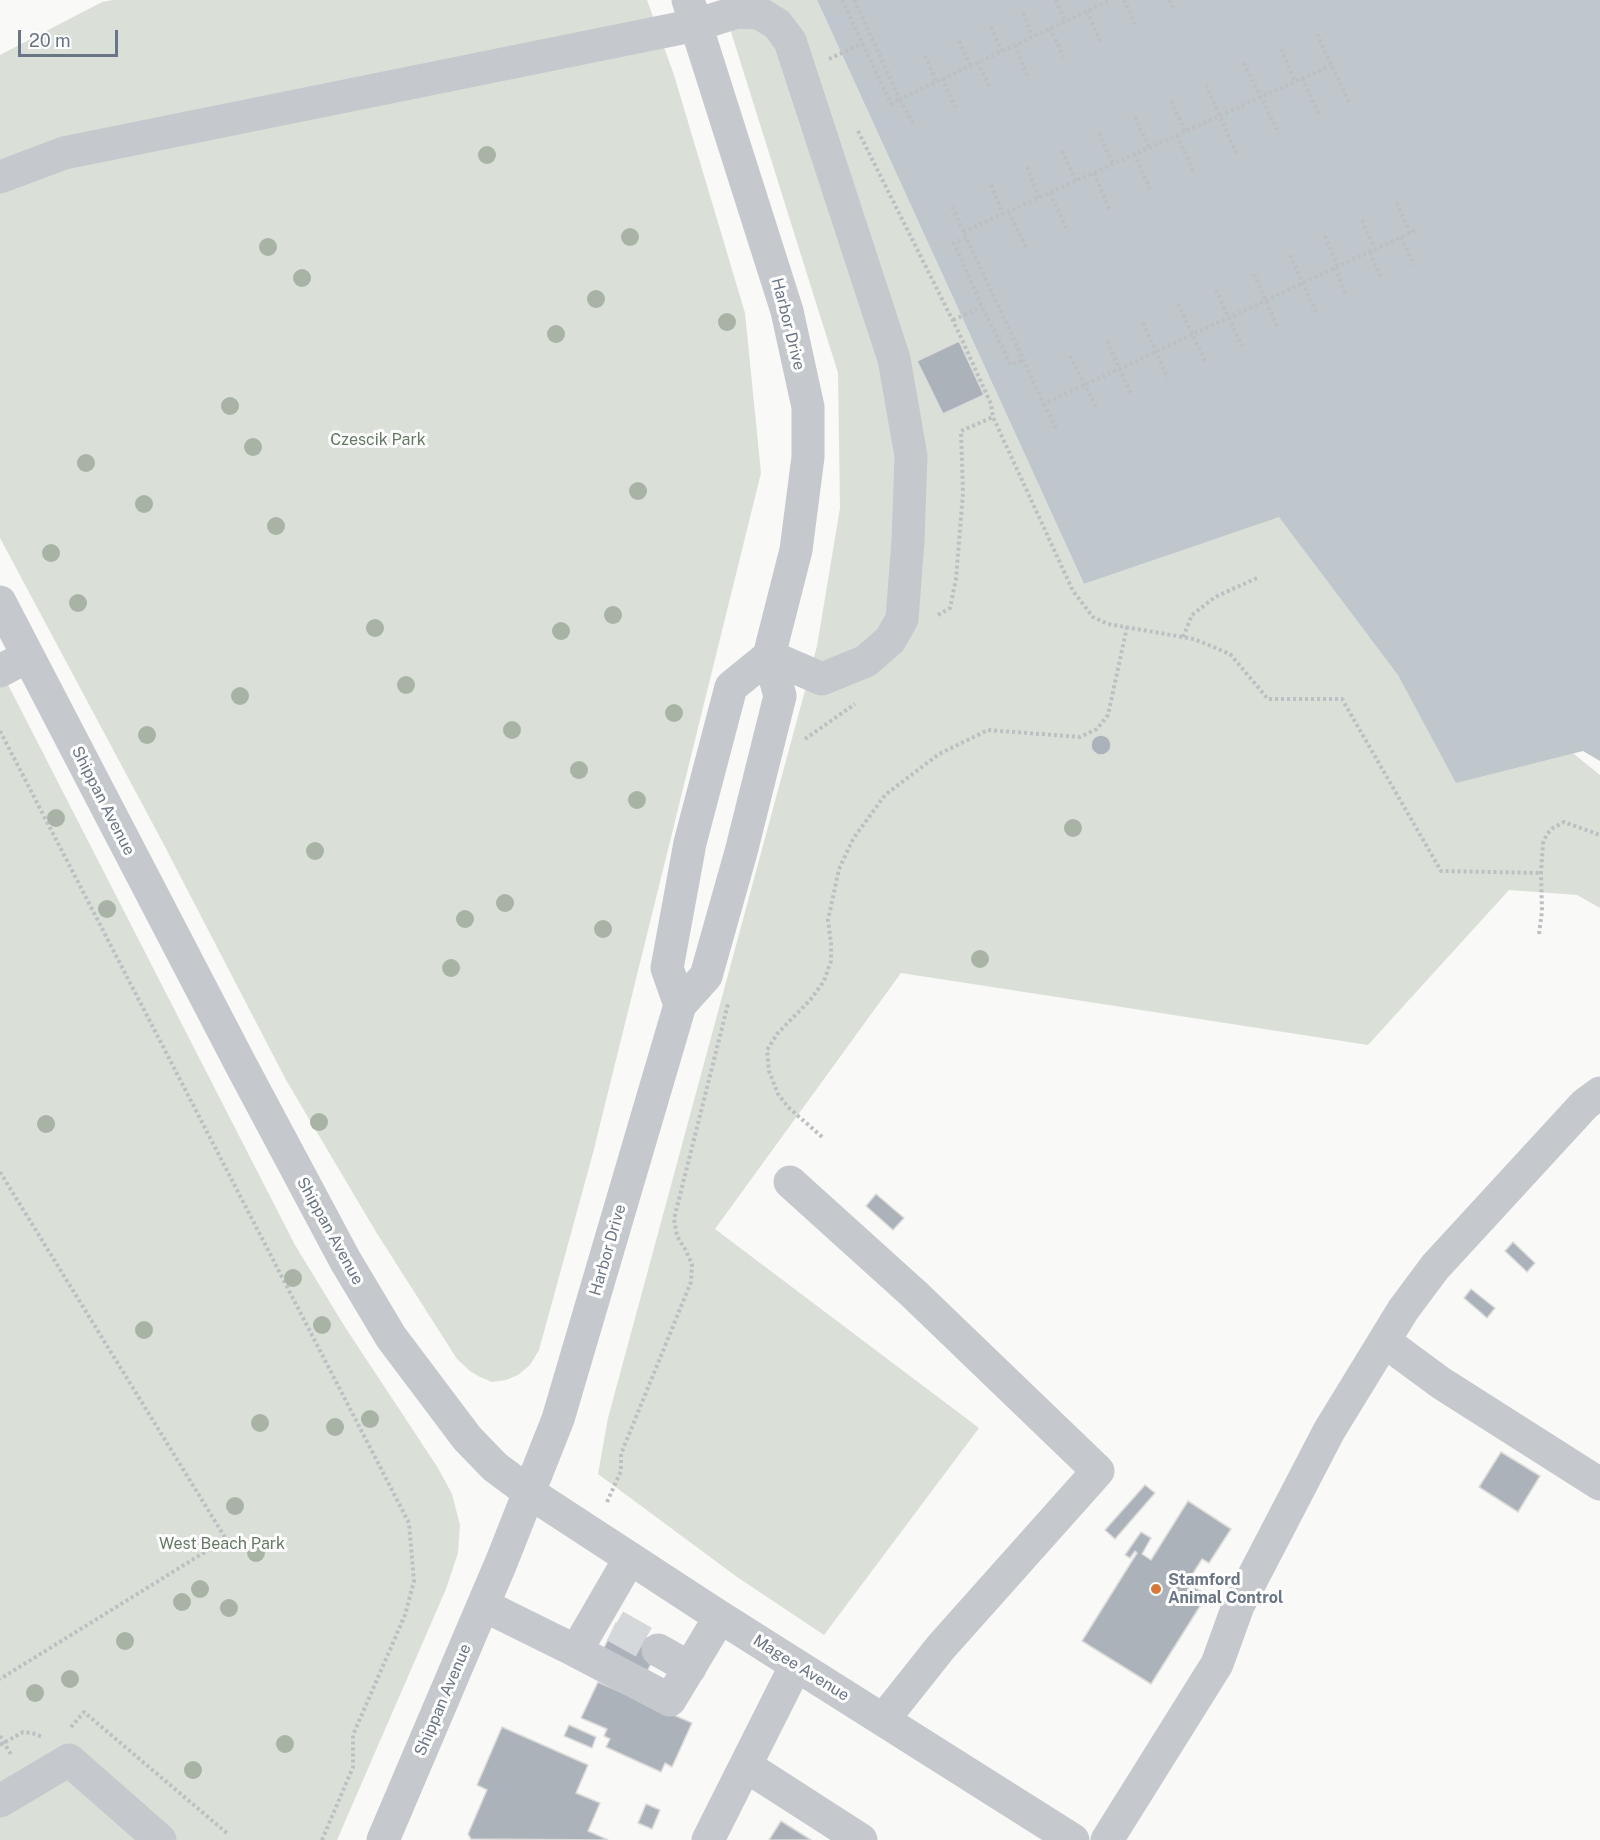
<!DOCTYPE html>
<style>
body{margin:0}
#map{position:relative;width:1600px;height:1840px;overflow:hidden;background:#f9f9f7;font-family:"Public Sans",sans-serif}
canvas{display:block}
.scale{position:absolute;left:18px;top:30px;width:100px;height:27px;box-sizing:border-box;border:3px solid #6a7586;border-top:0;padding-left:8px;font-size:18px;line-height:21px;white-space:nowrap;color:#6a7586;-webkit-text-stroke:4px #fff;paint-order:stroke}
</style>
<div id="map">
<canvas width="1600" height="1840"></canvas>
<div class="scale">20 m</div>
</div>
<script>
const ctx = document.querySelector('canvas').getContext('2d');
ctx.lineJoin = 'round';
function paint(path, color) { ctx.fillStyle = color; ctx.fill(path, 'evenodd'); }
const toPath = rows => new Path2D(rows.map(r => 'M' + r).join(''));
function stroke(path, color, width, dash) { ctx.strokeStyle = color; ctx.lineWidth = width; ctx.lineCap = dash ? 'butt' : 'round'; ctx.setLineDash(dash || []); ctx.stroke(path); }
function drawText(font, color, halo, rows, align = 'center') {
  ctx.font = font + ' "Public Sans",sans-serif'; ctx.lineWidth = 6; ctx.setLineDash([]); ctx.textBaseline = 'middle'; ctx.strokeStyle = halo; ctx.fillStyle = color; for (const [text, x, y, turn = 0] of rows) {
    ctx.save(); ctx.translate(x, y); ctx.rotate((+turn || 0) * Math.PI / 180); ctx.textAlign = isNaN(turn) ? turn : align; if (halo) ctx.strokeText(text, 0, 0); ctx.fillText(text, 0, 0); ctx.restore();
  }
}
paint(toPath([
 [113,0,647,0,674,75,745,313,761,473,593,1153,539,1350,530,1365,518,1375,506,1380,492,1382,480,1377,470,1371,457,1359,376,1232,286,1080,163,843,0,538,0,55,102,2],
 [721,0,817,0,1084,584,1279,516,1600,775,1600,908,1577,895,1509,890,1368,1045,901,973,715,1229,979,1428,824,1635,737,1577,598,1474,608,1418,817,646,840,508,838,373],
 [0,669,295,1245,345,1327,438,1468,452,1494,460,1525,458,1553,446,1589,337,1840,0,1840]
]), '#dae0d8');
paint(toPath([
 [817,0,1600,0,1600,761,1583,751,1456,783,1398,675,1279,517,1084,584]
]), '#bfc7cd');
const building = toPath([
 [959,341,984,395,943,414,917,361,959,341],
 '1091 745a10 10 0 1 1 20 0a10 10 0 1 1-20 0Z',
 [876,1194,904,1218,893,1230,866,1206,876,1194],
 [1513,1242,1535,1263,1527,1272,1505,1251,1513,1242],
 [1471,1289,1495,1308,1487,1318,1464,1298,1471,1289],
 [1501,1452,1540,1476,1518,1512,1479,1487,1501,1452],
 [1145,1485,1155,1493,1115,1539,1105,1530,1145,1485],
 [1188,1501,1231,1529,1209,1563,1202,1559,1187,1583,1207,1595,1151,1684,1082,1641,1137,1553,1135,1551,1130,1558,1125,1555,1141,1532,1151,1538,1142,1554,1151,1560,1188,1501],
 [616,1623,661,1645,645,1675,601,1654,616,1623],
 [598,1682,692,1723,672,1767,665,1763,661,1772,606,1747,610,1739,604,1736,607,1729,581,1718,598,1682],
 [569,1725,596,1737,592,1748,564,1736,569,1725],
 [502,1727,588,1765,576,1793,600,1803,588,1831,608,1840,471,1839,468,1834,487,1790,477,1785,502,1727],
 [646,1804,660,1810,652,1829,638,1823,646,1804],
 [781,1821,811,1840,769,1840,781,1821]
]);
paint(building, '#acb2b9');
stroke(building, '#dbdbd9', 1.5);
stroke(toPath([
 [615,1626,658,1650]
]), '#d5d8db', 33, [33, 16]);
stroke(toPath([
 [842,0,891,104,900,99,914,125],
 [854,0,900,99,1111,0],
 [1056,0,1065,21],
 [1124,0,1135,24],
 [1169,0,1173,8],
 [1087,11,1100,41],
 [1023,13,1032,36],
 [991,27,1002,51],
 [1050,28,1064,57],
 [1317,34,1350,104],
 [959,41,970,65],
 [1015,45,1027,75],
 [1281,49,1295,81],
 [925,56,936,81],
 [829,59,863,43],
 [977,62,991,89],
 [1244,63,1279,134],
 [942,78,955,107],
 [1302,78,1320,116],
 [1206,85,1236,153],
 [1171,101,1185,131],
 [1135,117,1149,148],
 [858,131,959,333,991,404,993,417,1073,591,1093,617,1108,624,1194,639,1230,654,1268,699,1342,699,1441,871,1541,873],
 [1099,133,1113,164],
 [1177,135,1194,173],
 [1062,151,1076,181],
 [1134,154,1152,193],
 [1027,167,1039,198],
 [1094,173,1110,211],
 [991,185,1003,214],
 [1050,193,1068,232],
 [1397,203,1410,233],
 [952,207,1044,404,1418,229],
 [1009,212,1027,249],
 [1362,220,1375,249],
 [963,232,1332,65],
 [1325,236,1338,267],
 [1401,237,1414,265],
 [966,238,954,243,982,307,1011,365,1023,360],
 [1370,252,1381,277],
 [1290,255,1316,312],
 [1335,268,1346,295],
 [1254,274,1278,329],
 [1216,290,1242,346],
 [1178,304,1205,361],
 [953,320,982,307],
 [1143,323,1168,379],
 [1107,341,1131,394],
 [1070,356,1097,409],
 [1044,404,1057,430],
 [938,615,950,608,956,579,963,493,961,431,993,417],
 [1183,637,1192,615,1215,597,1257,578],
 [0,731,409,1523,414,1581,405,1615,353,1735,353,1767,322,1840],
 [805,739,855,704],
 [1539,934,1542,911,1541,873,1543,843,1547,834,1553,828,1564,822,1600,835],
 [822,1137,788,1107,778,1094,769,1071,767,1050,777,1034,811,999,824,981,831,961,831,943,828,920,839,869,853,839,885,795,939,754,988,730,1080,737,1097,729,1108,715,1127,627],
 [0,1172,226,1539,0,1679],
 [607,1502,621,1471,621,1454,691,1282,692,1264,685,1249,677,1236,674,1219,728,1004],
 [71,1727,84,1712,228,1834],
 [0,1736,12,1756],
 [0,1745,23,1732,32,1733,43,1737]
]), '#bdbfc2', 4, [3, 3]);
stroke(toPath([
 [0,177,64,153,696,25,737,12,759,13,777,24,790,41,894,359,911,456,908,541,902,619,890,640,866,661,822,679,769,656],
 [0,602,241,1065,345,1260,391,1337,467,1438,495,1467,530,1493,720,1617,1073,1840],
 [0,671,28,656],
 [680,1005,667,968,690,843,731,687,769,656],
 [790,1182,914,1294,1098,1471,941,1647,883,1720],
 [1384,1341,1441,1383,1600,1484],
 [483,1605,576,1651,630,1558],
 [658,1650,690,1668],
 [576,1651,670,1700,720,1617],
 [746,1766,861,1840],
 [0,1801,69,1760,160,1840],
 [383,1840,501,1563,558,1419,680,1005,706,976,741,852,780,696,769,656,796,550,808,457,808,407,787,311,688,0],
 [708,1840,796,1665],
 [1107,1840,1217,1664,1238,1606,1329,1431,1403,1310,1435,1267,1585,1104,1600,1093]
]), '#c5c8cc', 33);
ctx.fillStyle = '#a8b3a6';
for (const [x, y] of [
 [487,155],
 [630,237],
 [268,247],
 [302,278],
 [596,299],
 [727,322],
 [556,334],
 [230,406],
 [253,447],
 [86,463],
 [638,491],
 [144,504],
 [276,526],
 [51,553],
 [78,603],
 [613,615],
 [375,628],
 [561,631],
 [406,685],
 [240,696],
 [674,713],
 [512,730],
 [147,735],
 [579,770],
 [637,800],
 [56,818],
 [1073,828],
 [315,851],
 [505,903],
 [107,909],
 [465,919],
 [603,929],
 [980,959],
 [451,968],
 [319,1122],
 [46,1124],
 [293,1278],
 [322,1325],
 [144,1330],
 [370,1419],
 [260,1423],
 [335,1427],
 [235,1506],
 [256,1553],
 [200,1589],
 [182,1602],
 [229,1608],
 [125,1641],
 [70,1679],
 [35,1693],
 [285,1744],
 [193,1770]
]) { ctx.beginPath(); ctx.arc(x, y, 9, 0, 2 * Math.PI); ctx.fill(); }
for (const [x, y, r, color] of [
 [1156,1589,6,"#da7636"]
]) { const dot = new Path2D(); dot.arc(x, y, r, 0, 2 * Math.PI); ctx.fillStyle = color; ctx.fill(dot); stroke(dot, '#fff', 2); }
drawText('16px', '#6a7586', '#fff', [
 ["Harbor Drive",788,324,76],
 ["Shippan Avenue",103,801,63],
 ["Shippan Avenue",330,1231,61],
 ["Harbor Drive",608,1250,-74],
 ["Magee Avenue",801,1668,32],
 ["Shippan Avenue",443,1700,-67]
]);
drawText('16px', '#657964', '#fff', [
 ["Czescik Park",378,440],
 ["West Beach Park",222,1544]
]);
drawText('bold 16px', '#6a7586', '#fff', [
 ["Stamford",1168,1580],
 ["Animal Control",1168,1598]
], 'left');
</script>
